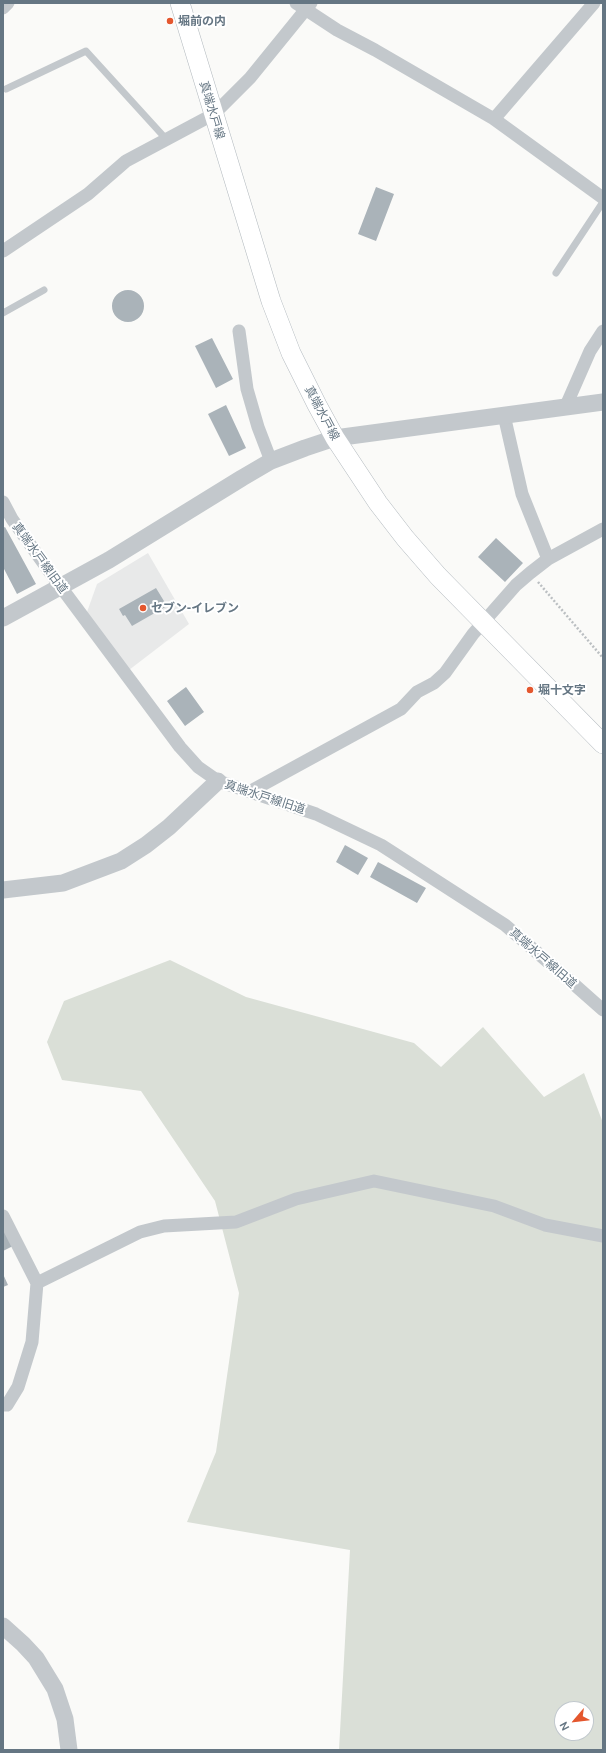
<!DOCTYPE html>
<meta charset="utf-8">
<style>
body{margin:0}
#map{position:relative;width:606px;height:1753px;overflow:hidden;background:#fafaf8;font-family:Ubuntu,sans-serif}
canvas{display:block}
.frame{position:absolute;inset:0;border:4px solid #657683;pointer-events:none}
.north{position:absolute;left:554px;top:1701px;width:40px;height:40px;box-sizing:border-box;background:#fff;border:1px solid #c1c8cd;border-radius:50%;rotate:242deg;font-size:11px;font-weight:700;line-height:16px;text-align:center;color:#657683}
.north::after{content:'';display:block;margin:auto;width:14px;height:18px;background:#e4572e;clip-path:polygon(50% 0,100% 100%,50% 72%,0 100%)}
</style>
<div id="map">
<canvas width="606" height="1753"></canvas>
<div class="frame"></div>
<div class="north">N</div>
</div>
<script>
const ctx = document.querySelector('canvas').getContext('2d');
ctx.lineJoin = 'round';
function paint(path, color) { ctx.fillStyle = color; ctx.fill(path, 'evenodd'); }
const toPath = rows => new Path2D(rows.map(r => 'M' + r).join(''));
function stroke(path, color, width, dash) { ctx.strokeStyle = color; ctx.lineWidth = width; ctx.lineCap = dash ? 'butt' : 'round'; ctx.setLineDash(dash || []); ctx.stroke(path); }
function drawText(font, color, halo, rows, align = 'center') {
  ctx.font = font + ' Ubuntu,"Noto Sans JP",sans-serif'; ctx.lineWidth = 4; ctx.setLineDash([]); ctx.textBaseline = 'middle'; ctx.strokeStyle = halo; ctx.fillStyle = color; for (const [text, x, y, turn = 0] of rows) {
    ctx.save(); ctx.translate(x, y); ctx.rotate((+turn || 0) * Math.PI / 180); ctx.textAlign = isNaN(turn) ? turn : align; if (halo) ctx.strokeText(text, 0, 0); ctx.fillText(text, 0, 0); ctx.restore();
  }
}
paint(toPath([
 [148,553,189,624,129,670,87,612,97,584]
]), '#e8e9e9');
paint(toPath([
 [170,960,246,997,414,1043,441,1067,483,1027,544,1097,584,1073,603,1123,603,1750,339,1750,350,1550,187,1522,216,1452,239,1293,215,1201,141,1091,62,1080,47,1042,64,1001],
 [562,1709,586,1709,586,1733,562,1733]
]), '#dadfd7');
paint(toPath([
 [376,187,394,194,376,241,358,234],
 '112 306a16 16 0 1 1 32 0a16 16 0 1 1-32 0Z',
 [212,338,233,379,216,388,195,346],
 [226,405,246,448,229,456,208,414],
 [5,527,36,584,17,594,3,567,3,528],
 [496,538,523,563,505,582,478,557],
 [156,588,167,606,132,626,125,615,123,616,119,609],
 [186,687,204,712,185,726,167,701],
 [345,845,368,858,358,875,336,862],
 [378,862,426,888,417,903,370,877],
 [3,1226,13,1246,3,1251],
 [3,1274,8,1285,3,1287]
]), '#aab3b9');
const secondary = toPath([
 [180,3,271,301,291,353,317,405,335,438,378,503,405,538,438,576,603,744]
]);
stroke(secondary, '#b3babf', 20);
stroke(toPath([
 [538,582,603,658]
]), '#bbbfc2', 2.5, [2, 2]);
stroke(toPath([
 [6,89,86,51,167,140],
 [556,273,603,202],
 [3,313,44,290]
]), '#c3c8cc', 7);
stroke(toPath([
 [296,3,337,30,375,50,494,119,603,198],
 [3,8,8,3],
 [494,119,594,3],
 [3,251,88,194,126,161,214,114,250,78,311,3],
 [239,331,247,389,258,427,271,461],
 [565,408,590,351,603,331],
 [504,415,522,494,548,559],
 [3,502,12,519,49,571,180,747,198,767,218,781,316,814,381,845,505,925,568,979,603,1010],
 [251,791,401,709,417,692,434,683,445,673,473,634,516,585,530,573,548,559,603,529],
 [3,1216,37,1283,32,1342,18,1387,7,1405,3,1405],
 [37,1283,140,1232,164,1226,236,1222,296,1199,374,1181,494,1206,545,1225,603,1236]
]), '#c3c8cc', 13);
stroke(toPath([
 [3,618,109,560,242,478,271,461,305,448,335,438,603,402],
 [3,890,63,883,121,861,146,845,169,827,218,781],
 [3,1626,23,1644,36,1658,55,1689,65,1719,69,1750]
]), '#c3c8cc', 17);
stroke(secondary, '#fff', 19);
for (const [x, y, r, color] of [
 [170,21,4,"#e4572e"],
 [143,608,4,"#e4572e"],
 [530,690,4,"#e4572e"]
]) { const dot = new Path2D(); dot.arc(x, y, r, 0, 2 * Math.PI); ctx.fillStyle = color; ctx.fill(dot); stroke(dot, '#fff', 1.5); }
drawText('bold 12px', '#657683', '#fff', [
 ["堀前の内",178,21],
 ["セブン-イレブン",151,608],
 ["堀十文字",538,690]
], 'left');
drawText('12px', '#657683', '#fff', [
 ["真端水戸線",212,110,73],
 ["真端水戸線",322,413,62],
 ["真端水戸線旧道",40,558,54],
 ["真端水戸線旧道",265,797,18],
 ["真端水戸線旧道",543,958,41]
]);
</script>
